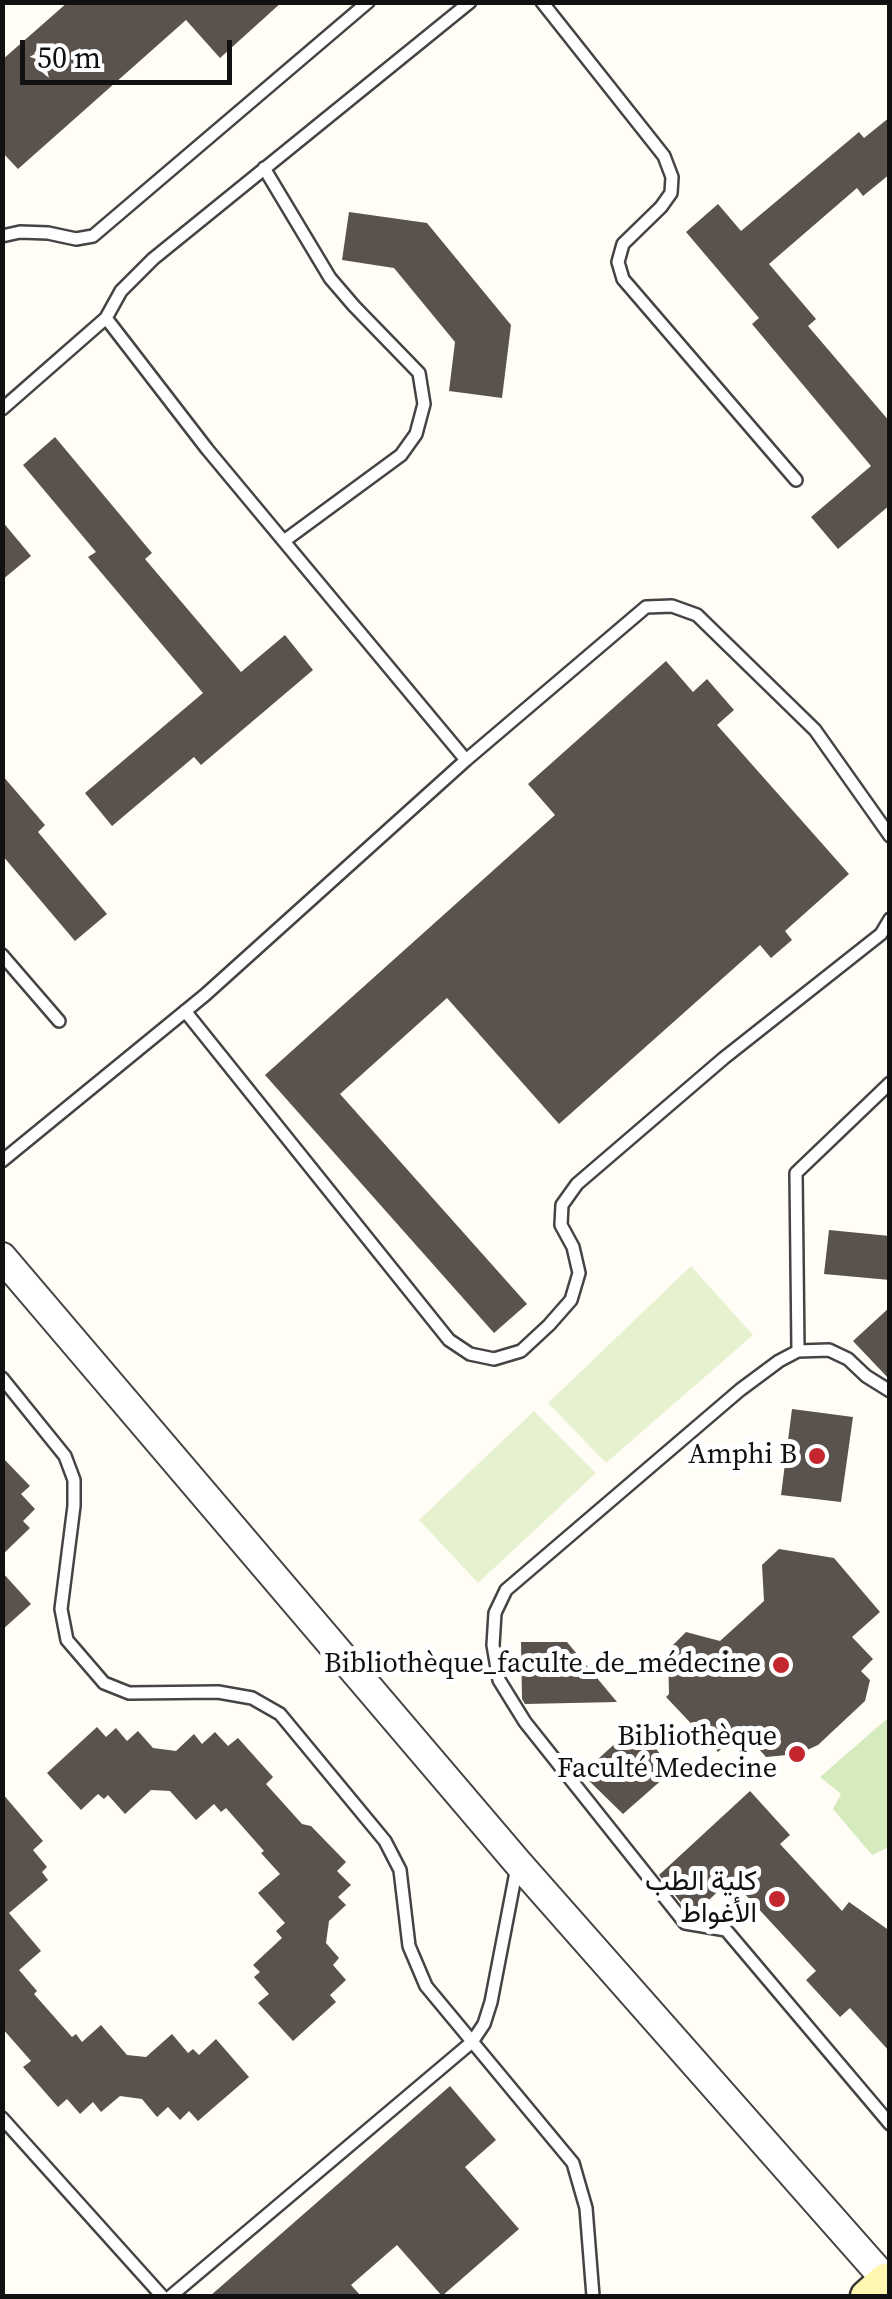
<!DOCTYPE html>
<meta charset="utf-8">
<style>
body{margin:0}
#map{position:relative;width:892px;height:2299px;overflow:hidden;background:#fffdf5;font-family:"Source Serif 4",serif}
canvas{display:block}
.frame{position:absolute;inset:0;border:5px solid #111;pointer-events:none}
.scale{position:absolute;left:20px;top:40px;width:212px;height:45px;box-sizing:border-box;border:5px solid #111;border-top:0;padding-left:12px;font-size:30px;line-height:35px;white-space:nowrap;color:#111;-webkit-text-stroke:8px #fff;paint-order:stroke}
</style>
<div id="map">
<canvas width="892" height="2299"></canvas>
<div class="frame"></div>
<div class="scale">50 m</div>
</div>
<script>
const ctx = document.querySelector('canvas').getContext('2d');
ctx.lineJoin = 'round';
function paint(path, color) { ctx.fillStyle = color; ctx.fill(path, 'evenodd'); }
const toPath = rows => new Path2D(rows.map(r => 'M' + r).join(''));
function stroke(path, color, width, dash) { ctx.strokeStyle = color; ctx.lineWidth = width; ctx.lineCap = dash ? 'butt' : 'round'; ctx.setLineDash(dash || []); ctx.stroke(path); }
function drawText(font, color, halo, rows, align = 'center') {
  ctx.font = font + ' "Source Serif 4",Vazirmatn,serif'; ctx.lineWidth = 10; ctx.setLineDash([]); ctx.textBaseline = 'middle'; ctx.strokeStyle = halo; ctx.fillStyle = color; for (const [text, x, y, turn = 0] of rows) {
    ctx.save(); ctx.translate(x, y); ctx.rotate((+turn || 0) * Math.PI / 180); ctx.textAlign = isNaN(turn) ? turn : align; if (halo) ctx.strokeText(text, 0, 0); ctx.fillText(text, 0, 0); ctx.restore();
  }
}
paint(toPath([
 [889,1717,889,1850,887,1848,872,1855,833,1809,841,1794,820,1777]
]), '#d5ebbd');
paint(toPath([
 [691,1266,753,1335,606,1463,548,1403],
 [534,1411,596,1473,478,1583,419,1520]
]), '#e6f2cf');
paint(toPath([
 [68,2,282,2,220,58,186,20,18,169,2,152,2,60],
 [890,117,890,174,863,196,857,188,769,264,816,319,808,326,890,422,890,505,838,549,811,517,871,466,752,324,759,318,686,232,718,204,741,231,859,132,864,138],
 [349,212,427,223,511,325,502,398,449,391,455,342,394,268,342,260],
 [55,437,152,553,145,559,241,672,285,635,313,670,201,765,194,757,112,826,85,793,203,693,88,557,96,552,23,465],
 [2,521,31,556,2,580],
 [666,661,693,692,707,679,734,710,717,725,849,874,785,931,792,940,771,958,760,945,559,1124,447,998,340,1094,527,1304,494,1333,265,1075,555,815,528,784],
 [2,775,45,825,38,832,107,914,75,941,2,855],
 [829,1230,890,1236,890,1280,824,1274],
 [890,1307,890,1380,853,1341],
 [792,1409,853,1417,841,1502,781,1495],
 [2,1457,30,1486,21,1494,35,1509,23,1521,30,1528,2,1555],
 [779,1549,834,1558,880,1612,852,1637,873,1659,861,1671,870,1680,865,1701,818,1745,798,1754,766,1757,742,1730,718,1752,666,1697,669,1694,668,1650,686,1632,720,1641,764,1601,762,1565],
 [2,1572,31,1604,2,1630],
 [521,1642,567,1642,617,1702,525,1704,522,1699],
 [636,1724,673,1770,623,1814,582,1774],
 [97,1727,106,1737,116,1728,127,1741,138,1731,153,1748,176,1751,194,1734,202,1744,215,1732,228,1746,238,1738,273,1777,266,1784,302,1824,311,1826,346,1862,337,1871,351,1885,338,1897,346,1905,329,1921,326,1943,339,1958,333,1965,346,1980,330,1995,336,2002,293,2041,258,2003,269,1994,254,1977,260,1972,253,1965,282,1938,276,1931,285,1923,258,1893,280,1874,261,1853,264,1851,226,1808,221,1812,214,1804,196,1820,170,1791,151,1790,125,1814,108,1795,104,1799,98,1794,81,1810,47,1773],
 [750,1791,790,1835,780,1844,842,1911,849,1902,890,1931,890,2052,850,2008,840,2017,806,1980,816,1971,731,1879,693,1915,690,1914,659,1875],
 [2,1793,43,1841,33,1850,47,1867,42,1872,48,1880,9,1913,41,1951,19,1970,37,1991,34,1994,72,2037,76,2034,82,2042,101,2025,127,2055,146,2057,172,2034,188,2053,193,2049,199,2055,216,2039,249,2077,198,2121,189,2111,180,2120,168,2107,157,2117,142,2099,120,2096,101,2112,93,2102,80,2114,67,2099,58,2107,23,2067,31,2061,2,2028],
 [450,2086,496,2140,465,2167,519,2229,442,2296,397,2245,351,2285,361,2296,210,2296]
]), '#5a524d');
const service = toPath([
 [542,2,664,156,672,177,671,193,661,207,623,244,618,262,623,279,796,480],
 [264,168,330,278,354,306,419,373,424,404,416,434,401,455,284,541],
 [2,236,20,232,48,233,76,239,93,236,368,2],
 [2,409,106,318],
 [466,760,207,449,106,318,121,291,153,259,470,2],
 [2,955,59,1021],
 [185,1011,449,1340,470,1354,494,1359,521,1351,549,1325,571,1300,579,1273,573,1247,561,1225,562,1205,577,1184,724,1058,881,934,890,919],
 [2,1161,205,995,466,760,646,607,672,606,697,615,815,730,890,836],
 [798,1351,796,1173,890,1083],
 [2,1378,65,1456,74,1480,74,1506,61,1609,67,1640,104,1683,129,1693,218,1692,252,1698,280,1714,385,1841,400,1870,409,1946,426,1986,573,2163,586,2208,593,2296],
 [890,1391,866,1376,848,1359,829,1350,798,1351,779,1361,740,1390,506,1590,495,1613,493,1645,499,1680,525,1722,685,1923,726,1930,890,2124],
 [2,2118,162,2296],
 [171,2296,472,2042,484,2024,491,2002,517,1867]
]);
const tertiary = toPath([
 [2,1257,518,1863,885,2279]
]);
const secondary = toPath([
 [866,2296,885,2279,890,2285]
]);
stroke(service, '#444', 16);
stroke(tertiary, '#444', 32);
stroke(secondary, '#333', 35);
stroke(service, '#fff', 11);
stroke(tertiary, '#fff', 28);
stroke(secondary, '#fff6b0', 30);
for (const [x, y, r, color] of [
 [817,1456,10,"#c4262e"],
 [781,1665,10,"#c4262e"],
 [797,1754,10,"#c4262e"],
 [777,1899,10,"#c4262e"]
]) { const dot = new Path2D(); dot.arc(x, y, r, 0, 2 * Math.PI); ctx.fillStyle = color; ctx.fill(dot); stroke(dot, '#fff', 4); }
drawText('28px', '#111', '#fff', [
 ["Amphi B",797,1456],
 ["Bibliothèque_faculte_de_médecine",761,1665],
 ["Bibliothèque",777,1738],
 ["Faculté Medecine",777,1770],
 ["كلية الطب",757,1883],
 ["الأغواط",757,1915]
], 'right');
</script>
